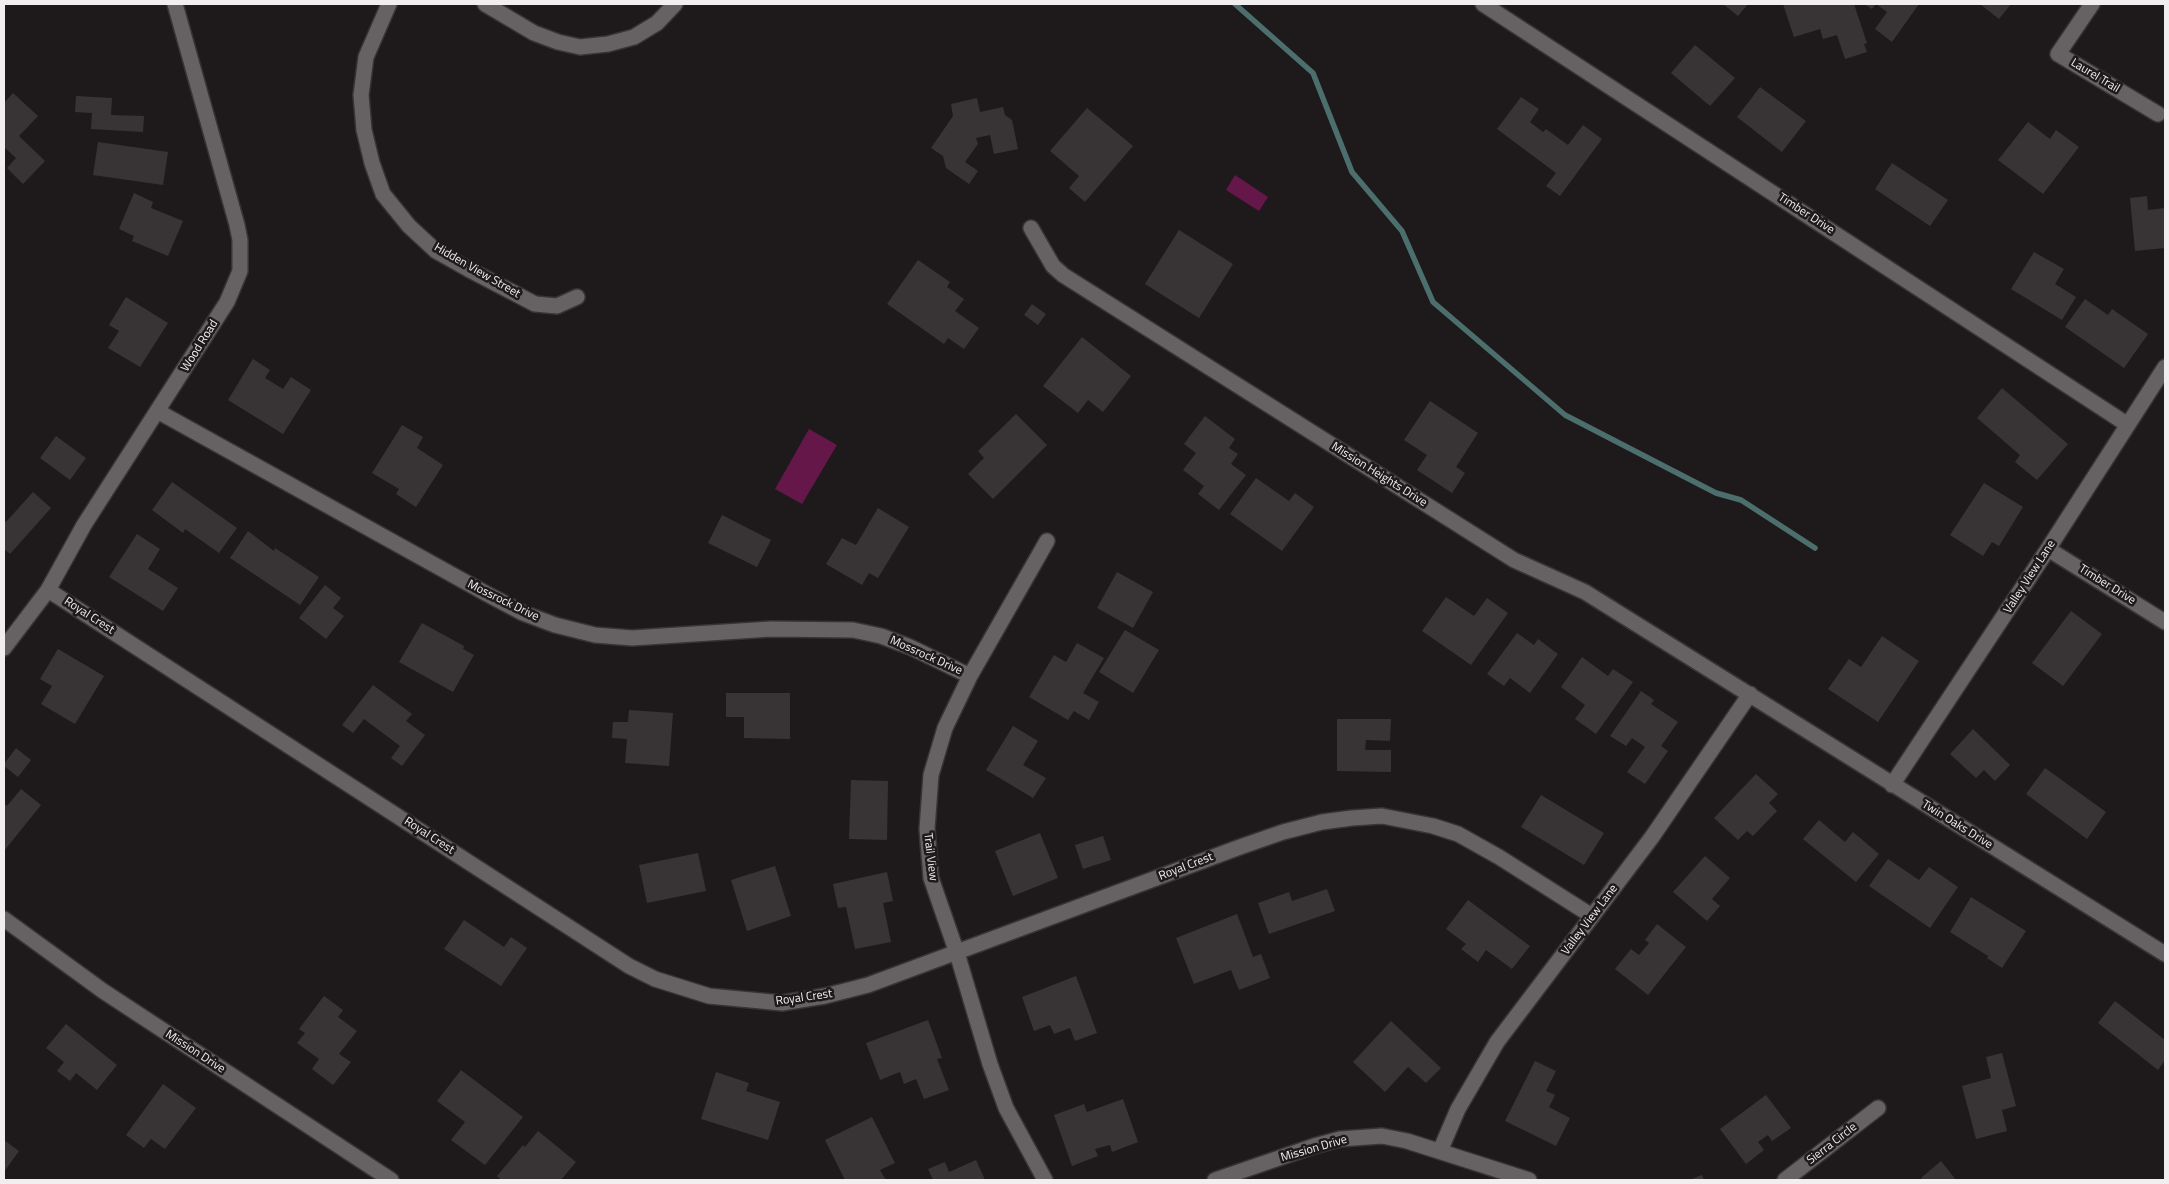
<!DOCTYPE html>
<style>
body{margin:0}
#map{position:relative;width:2169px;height:1184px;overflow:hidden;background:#1e1a1c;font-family:"Titillium Web",sans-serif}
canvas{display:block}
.frame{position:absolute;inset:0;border:5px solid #f1eeef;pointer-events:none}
</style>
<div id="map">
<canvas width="2169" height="1184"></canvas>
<div class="frame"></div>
</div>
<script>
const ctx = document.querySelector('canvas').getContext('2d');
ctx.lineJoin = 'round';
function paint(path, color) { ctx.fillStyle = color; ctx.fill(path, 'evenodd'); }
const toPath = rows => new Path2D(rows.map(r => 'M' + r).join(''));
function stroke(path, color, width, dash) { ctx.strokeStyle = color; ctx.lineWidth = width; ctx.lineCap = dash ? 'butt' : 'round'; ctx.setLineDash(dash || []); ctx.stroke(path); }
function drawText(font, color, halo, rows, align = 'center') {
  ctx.font = font + ' "Titillium Web",sans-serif'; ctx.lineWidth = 5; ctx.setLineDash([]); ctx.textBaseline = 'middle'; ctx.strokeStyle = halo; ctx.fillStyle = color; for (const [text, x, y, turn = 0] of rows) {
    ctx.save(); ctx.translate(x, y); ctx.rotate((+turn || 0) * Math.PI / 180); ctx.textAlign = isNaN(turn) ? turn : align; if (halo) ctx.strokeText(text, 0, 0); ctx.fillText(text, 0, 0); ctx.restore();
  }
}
paint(toPath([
 [1235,175,1268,197,1259,211,1226,190],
 [809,429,837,445,802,504,775,489]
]), '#65174a');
stroke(toPath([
 [1235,4,1313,73,1352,172,1402,231,1433,302,1565,415,1716,493,1741,500,1815,548]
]), '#4c6f6e', 5.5);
paint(toPath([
 [1723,4,1748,4,1738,16],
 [1783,4,1854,4,1867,43,1864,44,1867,52,1845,59,1837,35,1823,39,1820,29,1794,37],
 [1864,4,1919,4,1892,42,1875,29,1887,12,1876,4,1872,9],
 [1980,4,2011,4,1999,19],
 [1695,45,1735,78,1710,106,1671,73],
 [1760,87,1806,121,1782,152,1737,117],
 [13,93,38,116,19,136,45,161,23,184,7,168,16,158,4,147,4,103],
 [76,96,112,98,111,115,144,116,143,132,91,129,92,113,75,112],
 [1521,97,1539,109,1530,122,1543,132,1546,129,1568,145,1583,125,1602,139,1560,196,1546,186,1556,173,1497,129],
 [977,98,980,112,1003,107,1005,115,1012,120,1018,149,994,154,990,135,976,138,978,144,965,162,978,171,969,184,946,168,943,156,931,148,953,116,951,104],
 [1087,108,1133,146,1085,202,1069,188,1079,176,1050,151],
 [2028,122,2050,139,2056,130,2079,147,2043,194,1998,160],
 [98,142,168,152,163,185,93,175],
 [1892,163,1948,200,1930,226,1875,189],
 [134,193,153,202,151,208,183,221,168,256,132,241,134,236,119,229],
 [2147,196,2148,210,2165,208,2165,248,2135,251,2130,198],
 [1179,230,1233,264,1199,318,1145,284],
 [2034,252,2064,269,2055,284,2076,297,2062,320,2011,289],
 [918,260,950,282,947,287,964,299,955,311,979,328,964,349,948,338,944,344,887,304],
 [126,297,168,323,140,367,108,348,119,331,109,325],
 [2085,299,2108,315,2112,309,2148,334,2124,368,2065,327],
 [1032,304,1046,314,1038,325,1024,315],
 [1082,337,1131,376,1103,412,1088,400,1078,413,1043,386],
 [253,359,270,370,265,378,283,389,291,377,311,390,283,434,228,400],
 [2002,388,2068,444,2037,480,2015,462,2020,455,1977,418],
 [1430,401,1478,433,1456,467,1465,473,1452,493,1417,470,1427,455,1404,440],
 [1016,414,1047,445,993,499,968,474,984,458,978,451],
 [1205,416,1235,439,1229,448,1238,454,1231,464,1246,475,1219,510,1198,494,1204,486,1183,470,1196,453,1184,444],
 [402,425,423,437,417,448,443,465,416,507,396,494,399,489,372,473],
 [56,436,86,458,70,480,40,458],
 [1256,478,1289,501,1295,493,1314,507,1282,551,1230,514],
 [172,482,237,528,219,553,185,529,183,533,152,510],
 [1984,483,2023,507,1999,546,1992,542,1983,556,1950,535],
 [33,492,51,508,10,554,4,549,4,520,6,522],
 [878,508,909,527,878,578,869,573,862,585,826,564,842,538,856,545],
 [722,515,771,540,757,567,708,543],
 [248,531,274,551,275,548,319,577,300,605,230,558],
 [137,534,160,549,148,569,178,588,163,611,109,577],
 [1117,572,1153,592,1133,628,1097,608],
 [325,585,341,598,333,608,344,616,326,639,299,618],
 [1446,597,1474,616,1487,598,1508,613,1471,665,1422,631],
 [2071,611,2102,634,2063,686,2032,663],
 [422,623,464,646,463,649,474,655,453,692,399,662],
 [1125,630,1159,650,1133,693,1099,672],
 [1517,633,1534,645,1538,639,1558,654,1530,693,1510,678,1504,686,1487,674],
 [1882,636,1919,661,1878,722,1828,689,1849,659,1861,667],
 [1077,643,1104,658,1083,693,1099,702,1089,720,1074,711,1068,720,1029,697,1054,655,1066,662],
 [58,649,104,676,75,724,41,704,52,686,40,679],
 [1582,657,1608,676,1613,669,1633,682,1596,734,1575,719,1585,705,1561,687],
 [373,685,412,714,406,721,425,735,402,766,391,758,400,746,364,719,353,733,342,725],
 [1641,691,1654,700,1651,704,1678,722,1661,746,1668,751,1645,784,1627,772,1645,747,1632,738,1626,746,1610,736],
 [726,693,790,693,790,739,744,738,744,717,726,717],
 [629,710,673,713,669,766,625,763,627,739,612,738,613,722,628,722],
 [1337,719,1391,719,1390,741,1366,740,1365,750,1391,750,1391,772,1337,771],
 [1013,726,1038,741,1023,765,1046,778,1033,798,986,770],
 [1973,729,2010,765,1995,781,1984,770,1976,778,1950,754],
 [16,748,31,760,18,777,4,766,4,764],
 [2045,768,2106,812,2087,839,2026,794],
 [1756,774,1778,794,1769,803,1777,811,1753,836,1747,831,1738,840,1714,818],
 [851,780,888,781,887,840,849,839],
 [21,789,41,805,4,851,4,803,7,806],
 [1541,795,1604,833,1584,865,1521,827],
 [1819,820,1845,842,1853,832,1879,854,1856,882,1803,839],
 [1040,833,1058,878,1013,896,995,851],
 [1103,836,1111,860,1083,869,1075,845],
 [698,853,706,891,647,903,639,865],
 [1705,856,1730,878,1712,899,1720,906,1707,921,1673,892],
 [1888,859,1919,880,1929,867,1958,887,1930,928,1869,886],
 [775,866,791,916,747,931,731,880],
 [887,872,893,901,883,903,891,942,855,949,846,907,838,908,833,884],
 [1327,889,1335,911,1269,934,1258,903,1289,892,1292,901],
 [1971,897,2026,931,2002,968,1987,958,1988,956,1950,932],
 [1468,900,1530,946,1512,969,1486,950,1478,962,1461,949,1466,944,1446,929],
 [1237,914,1253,957,1261,954,1270,978,1239,990,1231,970,1194,984,1176,938],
 [464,920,504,947,511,937,527,948,501,986,444,949],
 [1657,924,1686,947,1648,995,1615,969,1631,949,1639,955,1649,943,1645,940],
 [1076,976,1097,1033,1075,1041,1070,1028,1054,1034,1050,1025,1034,1031,1022,997],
 [324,996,343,1010,338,1017,357,1031,339,1054,351,1062,333,1085,312,1069,319,1059,297,1043,305,1033,299,1029],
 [2115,1001,2165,1040,2165,1060,2158,1070,2098,1023],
 [928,1020,942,1058,937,1059,949,1090,924,1099,916,1079,904,1084,900,1072,880,1080,866,1043],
 [1391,1021,1441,1068,1426,1083,1408,1067,1385,1092,1353,1062],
 [66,1024,117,1065,97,1090,76,1073,70,1081,57,1071,64,1062,46,1048],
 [2002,1053,2016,1106,2002,1110,2007,1131,1976,1139,1962,1086,1991,1078,1986,1057],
 [1535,1061,1556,1071,1546,1091,1555,1095,1549,1107,1570,1118,1556,1146,1505,1121],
 [461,1070,523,1117,485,1165,451,1140,465,1122,437,1101],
 [716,1072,749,1083,746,1091,780,1102,768,1140,701,1119],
 [163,1084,196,1108,165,1149,151,1139,144,1148,126,1135],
 [1766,1095,1791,1128,1772,1141,1768,1135,1758,1142,1764,1150,1746,1164,1720,1129],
 [1123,1099,1138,1142,1112,1152,1110,1145,1095,1149,1098,1156,1072,1166,1054,1115,1084,1104,1087,1112],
 [872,1117,895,1163,880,1170,886,1180,845,1180,825,1140],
 [538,1131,576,1162,561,1180,501,1180,497,1176,523,1145,525,1147],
 [4,1140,19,1151,4,1172],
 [976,1160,985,1180,933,1180,928,1169,945,1162,949,1172],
 [1941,1161,1956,1180,1923,1180,1921,1178],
 [1702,1175,1704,1180,1689,1180]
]), '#383436');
const minor = toPath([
 [389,4,366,57,361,95,364,130,372,163,383,194,409,226,436,251,468,269,535,304,557,306,577,297],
 [485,4,534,33,558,42,580,47,608,44,634,37,657,23,675,4],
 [1483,4,2128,425],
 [2092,4,2058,54,2158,114],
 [1031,228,1053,266,1063,275,1514,560,1585,592,2165,954],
 [159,412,487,594,523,613,555,625,595,635,632,638,771,629,853,630,881,636,910,647,970,676],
 [2048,549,2165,622],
 [48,590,629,966,655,979,709,996,782,1003,825,996,868,985,1240,847,1283,832,1322,822,1352,818,1382,816,1433,826,1458,834,1499,857,1592,916],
 [4,648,48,590,84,525,227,302,240,271,240,240,237,225,175,4],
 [1892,785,2048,549,2165,367],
 [4,919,103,991,391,1180],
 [1440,1151,1458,1109,1497,1042,1652,837,1750,694],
 [1045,1180,1006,1108,990,1064,957,953,931,878,927,829,931,775,945,728,970,676,1047,541],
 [1215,1180,1314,1146,1340,1139,1382,1136,1407,1141,1529,1180],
 [1785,1180,1878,1108]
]);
stroke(minor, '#373435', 18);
stroke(minor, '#666264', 15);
drawText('12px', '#f1eeef', '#1e1a1c', [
 ["Laurel Trail",2095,76,31],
 ["Timber Drive",1806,214,33],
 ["Hidden View Street",477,271,30],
 ["Wood Road",200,346,-58],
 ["Mission Heights Drive",1379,475,32],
 ["Valley View Lane",2030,577,-57],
 ["Timber Drive",2107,585,32],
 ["Mossrock Drive",503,601,26],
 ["Royal Crest",89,616,33],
 ["Mossrock Drive",926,656,24],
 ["Twin Oaks Drive",1957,825,32],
 ["Royal Crest",429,836,33],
 ["Trail View",930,857,83],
 ["Royal Crest",1186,867,-21],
 ["Valley View Lane",1590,920,-53],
 ["Royal Crest",804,998,-8],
 ["Mission Drive",195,1052,33],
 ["Sierra Circle",1832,1144,-38],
 ["Mission Drive",1314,1149,-16]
]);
</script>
